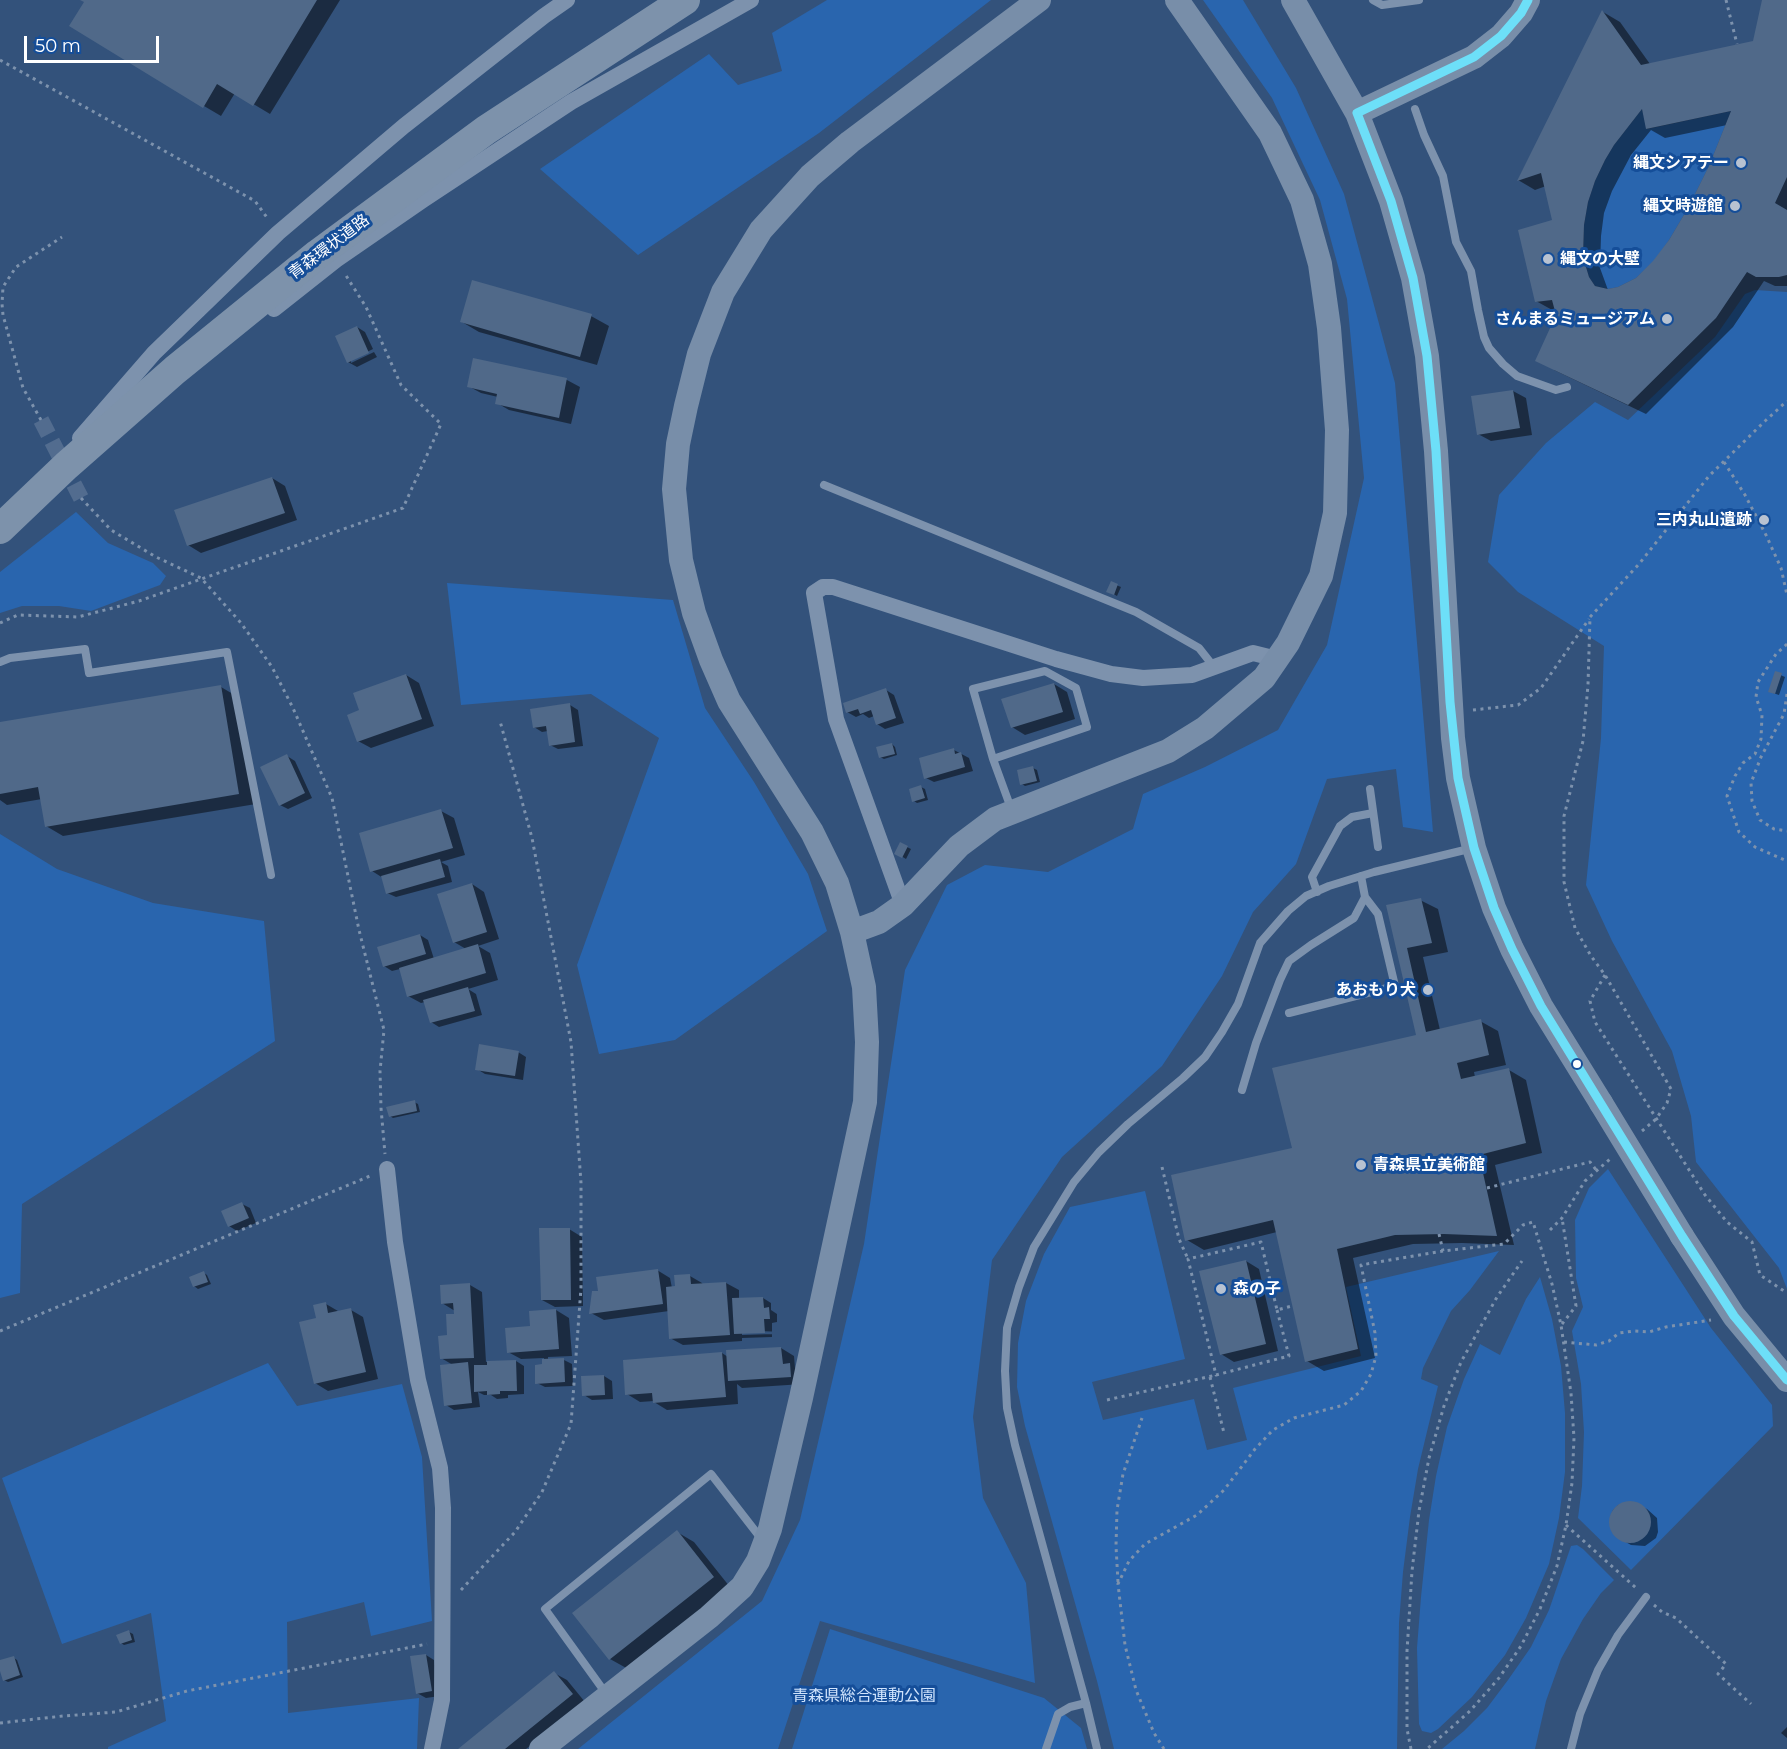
<!DOCTYPE html>
<meta charset="utf-8">
<style>
body{margin:0}
#map{position:relative;width:1787px;height:1749px;overflow:hidden;background:#33527b;font-family:Montserrat,sans-serif}
canvas{display:block}
.scale{position:absolute;left:24px;top:36px;width:135px;height:27px;box-sizing:border-box;border:3px solid #fff;border-top:0;padding-left:8px;font-size:18px;line-height:21px;white-space:nowrap;color:#fff;-webkit-text-stroke:4px #154e99;paint-order:stroke}
</style>
<div id="map">
<canvas width="1787" height="1749"></canvas>
<div class="scale">50 m</div>
</div>
<script>
const ctx = document.querySelector('canvas').getContext('2d');
ctx.lineJoin = 'round';
function paint(path, color) { ctx.fillStyle = color; ctx.fill(path, 'evenodd'); }
const toPath = rows => new Path2D(rows.map(r => 'M' + r).join(''));
function stroke(path, color, width, dash) { ctx.strokeStyle = color; ctx.lineWidth = width; ctx.lineCap = dash ? 'butt' : 'round'; ctx.setLineDash(dash || []); ctx.stroke(path); }
function drawText(font, color, halo, rows, align = 'center') {
  ctx.font = font + ' Montserrat,"Noto Sans JP",sans-serif'; ctx.lineWidth = 6; ctx.setLineDash([]); ctx.textBaseline = 'middle'; ctx.strokeStyle = halo; ctx.fillStyle = color; for (const [text, x, y, turn = 0] of rows) {
    ctx.save(); ctx.translate(x, y); ctx.rotate((+turn || 0) * Math.PI / 180); ctx.textAlign = isNaN(turn) ? turn : align; if (halo) ctx.strokeText(text, 0, 0); ctx.fillText(text, 0, 0); ctx.restore();
  }
}
paint(toPath([
 [827,0,991,0,819,133,638,255,540,169,709,54,738,85,782,71,772,33],
 [1203,0,1243,0,1296,88,1344,194,1395,383,1433,832,1403,827,1396,769,1327,779,1296,864,1253,912,1222,976,1162,1066,1062,1157,992,1260,973,1417,983,1498,1026,1583,1035,1683,820,1621,778,1749,578,1749,762,1601,800,1520,864,1244,905,970,947,885,985,865,1048,872,1133,829,1143,794,1205,767,1278,730,1327,645,1364,478,1347,299,1320,200,1272,98],
 [1642,109,1647,129,1731,111,1709,166,1688,208,1669,240,1654,261,1636,278,1618,287,1608,289,1595,286,1589,277,1583,257,1584,225,1588,202,1595,181,1605,160,1614,145],
 [1755,290,1787,292,1787,1289,1779,1268,1696,1162,1691,1116,1672,1051,1612,941,1586,885,1601,738,1604,646,1518,592,1488,562,1499,495,1546,443,1595,402,1628,420,1715,337,1745,294],
 [76,512,108,543,153,563,166,576,160,585,91,611,59,606,22,606,0,613,0,572],
 [447,583,673,600,705,708,754,782,808,874,827,931,675,1040,599,1054,577,965,659,738,591,694,461,705],
 [0,834,57,869,153,903,264,921,275,1041,22,1204,20,1293,0,1298],
 [1608,1169,1711,1328,1772,1405,1773,1426,1631,1570,1578,1518,1582,1486,1584,1432,1581,1384,1572,1331,1583,1307,1576,1278,1575,1220,1589,1188],
 [1145,1191,1185,1359,1092,1382,1103,1420,1194,1399,1207,1450,1247,1440,1233,1388,1361,1356,1346,1287,1499,1251,1470,1290,1451,1311,1423,1368,1421,1379,1438,1386,1418,1469,1410,1517,1403,1572,1399,1623,1397,1749,1114,1749,1097,1681,1025,1426,1017,1387,1018,1343,1026,1301,1044,1254,1070,1207],
 [1540,1277,1552,1319,1561,1366,1565,1413,1565,1472,1559,1518,1549,1564,1526,1618,1505,1655,1472,1697,1438,1729,1431,1733,1422,1731,1419,1724,1417,1648,1421,1597,1429,1520,1436,1476,1447,1427,1464,1379,1480,1344,1500,1355,1526,1299],
 [268,1363,297,1406,402,1384,422,1457,432,1621,371,1636,364,1602,287,1622,288,1713,419,1698,417,1749,108,1749,108,1747,166,1721,151,1613,62,1644,2,1478],
 [1577,1545,1583,1549,1614,1580,1601,1593,1583,1619,1561,1659,1546,1701,1535,1749,1442,1749,1464,1731,1487,1708,1508,1680,1531,1647,1549,1610,1571,1546],
 [830,1629,1044,1698,1081,1728,1087,1749,792,1749]
]), '#2965ae');
paint(toPath([
 [83,0,340,0,270,114,235,93,221,116,204,106],
 [1763,0,1787,0,1787,286,1775,286,1764,281,1733,327,1646,414,1554,370,1558,315,1557,310,1554,311,1536,301,1554,221,1546,186,1535,190,1518,180,1603,12,1620,22,1650,64,1754,42],
 [1727,125,1710,167,1689,209,1670,241,1655,262,1637,279,1618,288,1608,290,1600,268,1601,236,1604,213,1612,191,1631,155,1651,130,1665,138],
 [591,316,609,326,597,365,479,332,462,322],
 [357,327,365,332,373,349,351,360,351,363,374,352,377,357,357,367,348,362],
 [474,359,567,380,580,387,571,424,509,410,497,403,498,397,481,393,468,386],
 [1513,391,1526,398,1532,435,1491,441,1478,434],
 [272,478,285,486,297,520,201,553,188,545],
 [1111,583,1121,587,1117,596,1108,591],
 [1776,673,1785,677,1779,695,1773,693],
 [406,675,419,683,434,726,371,748,358,741,361,711],
 [1054,684,1067,692,1075,719,1025,735,1012,727],
 [221,687,238,697,256,804,63,836,46,826,42,799,7,805,0,800,0,723],
 [886,690,894,695,904,723,885,729,877,724,874,716,869,718,863,714,856,717,847,712],
 [570,705,578,710,583,746,558,749,550,745,548,731,542,732,534,727],
 [892,744,895,747,897,755,884,759,880,757],
 [954,750,969,758,973,771,934,782,926,778],
 [287,756,295,761,312,798,288,809,280,805],
 [1033,768,1037,770,1040,782,1025,786,1022,784],
 [921,787,925,789,928,800,917,803,914,801],
 [441,811,454,818,465,855,441,862,448,866,452,882,396,897,387,893,383,878,372,871],
 [901,844,911,849,906,859,896,853],
 [472,884,484,892,499,939,478,946,490,953,498,980,468,989,476,994,482,1015,439,1027,431,1022,425,1002,421,1003,408,996,400,969,392,971,384,966,420,935,428,940,434,959,466,949,454,942],
 [1420,900,1438,909,1448,952,1423,957,1440,1030,1480,1021,1498,1031,1506,1065,1474,1072,1475,1077,1509,1070,1526,1080,1542,1153,1495,1165,1514,1245,1462,1243,1413,1244,1353,1258,1375,1358,1324,1371,1307,1361,1277,1232,1204,1250,1187,1240,1293,1149,1418,1036,1388,906],
 [518,1052,526,1057,523,1080,485,1074,477,1069],
 [414,1102,418,1104,420,1112,393,1118,390,1116],
 [242,1204,250,1208,256,1223,237,1231,229,1226],
 [569,1229,582,1237,583,1306,555,1307,542,1300],
 [1246,1261,1259,1269,1278,1351,1234,1362,1221,1354],
 [657,1270,670,1278,672,1288,676,1287,690,1276,702,1283,703,1285,726,1283,739,1290,739,1299,763,1298,771,1303,771,1310,777,1314,777,1322,772,1323,772,1337,742,1338,742,1341,683,1345,670,1338,669,1311,604,1320,591,1313],
 [772,1331,772,1334,742,1335,742,1332],
 [204,1273,207,1275,211,1284,198,1289,194,1286],
 [470,1285,482,1292,486,1362,516,1361,524,1366,524,1394,508,1395,508,1398,497,1399,491,1395,484,1395,478,1392,480,1407,454,1410,446,1405,453,1365,441,1358,455,1315,455,1311,442,1303],
 [326,1304,338,1311,351,1310,363,1317,378,1379,328,1391,315,1383,318,1319],
 [556,1310,569,1318,572,1356,548,1357,548,1360,564,1360,572,1364,573,1386,545,1387,537,1383,544,1366,544,1358,521,1359,508,1352,532,1328],
 [781,1348,794,1356,795,1368,802,1372,803,1384,742,1388,737,1384,738,1404,667,1410,654,1402,654,1401,640,1402,627,1394,722,1353,728,1357],
 [604,1376,612,1381,613,1399,592,1400,584,1395],
 [1631,1502,1647,1509,1657,1518,1658,1532,1656,1538,1645,1546,1631,1545,1622,1540,1612,1530,1610,1517,1613,1510,1618,1505],
 [677,1532,694,1542,730,1587,628,1669,610,1659,574,1614],
 [129,1632,133,1634,135,1642,124,1645,121,1643],
 [426,1655,434,1660,440,1696,426,1698,417,1693],
 [14,1658,17,1660,23,1677,8,1682,4,1680,0,1662],
 [554,1673,567,1680,585,1702,526,1749,460,1749],
 [1787,1727,1787,1738,1781,1733]
]), '#0007');
paint(toPath([
 [80,0,317,0,253,106,217,84,203,108,69,26,84,2],
 [1762,0,1787,0,1787,177,1775,203,1787,210,1787,275,1779,277,1756,277,1747,272,1716,318,1628,405,1535,361,1556,315,1552,300,1535,302,1518,230,1552,220,1541,173,1517,181,1602,10,1641,65,1753,41],
 [1642,109,1646,129,1731,111,1709,166,1688,208,1669,240,1653,261,1636,278,1618,287,1608,289,1595,286,1589,277,1583,257,1584,225,1588,202,1595,181,1605,160,1614,145],
 [472,280,592,314,580,357,460,322],
 [357,326,369,353,347,363,335,336],
 [473,358,567,378,559,418,495,404,497,394,467,387],
 [1513,390,1520,428,1477,435,1471,396],
 [272,477,285,513,187,546,174,510],
 [1111,581,1118,584,1114,595,1106,592],
 [1775,671,1782,673,1775,694,1768,692],
 [406,674,422,719,357,742,347,715,359,710,353,693],
 [1054,683,1063,712,1011,728,1001,699],
 [221,685,239,794,45,827,38,787,0,794,0,722],
 [886,688,896,718,876,725,871,710,860,714,858,709,846,713,843,703],
 [570,703,575,742,549,746,546,726,533,728,530,709],
 [892,743,895,754,879,758,876,747],
 [954,748,955,754,961,752,965,767,924,779,919,758],
 [287,754,305,793,279,806,260,767],
 [1033,766,1037,781,1020,785,1017,770],
 [921,785,925,798,912,802,909,789],
 [441,809,453,848,370,872,359,833],
 [900,842,908,846,902,858,894,854],
 [440,859,445,877,386,894,381,876],
 [472,883,487,932,453,943,437,894],
 [1421,898,1432,943,1407,948,1426,1032,1481,1019,1489,1055,1457,1063,1461,1079,1509,1068,1526,1143,1479,1155,1497,1236,1444,1234,1395,1235,1337,1249,1358,1349,1305,1362,1273,1220,1185,1241,1171,1175,1292,1148,1272,1068,1416,1035,1386,905],
 [420,934,426,954,383,967,377,947],
 [478,944,486,973,407,997,399,968],
 [468,987,475,1011,430,1023,423,1000],
 [479,1044,519,1051,515,1076,475,1070],
 [415,1100,417,1111,389,1117,386,1107],
 [242,1202,249,1218,228,1227,221,1211],
 [539,1228,570,1228,571,1300,541,1300],
 [1246,1260,1266,1344,1220,1355,1199,1271],
 [658,1269,663,1304,589,1314,592,1291,598,1291,596,1277],
 [204,1271,208,1282,193,1287,189,1277],
 [690,1274,691,1284,726,1282,730,1335,669,1339,666,1287,675,1286,674,1275],
 [470,1283,474,1358,440,1359,438,1336,447,1335,446,1314,454,1314,453,1303,441,1304,440,1285],
 [763,1297,764,1308,769,1307,770,1319,764,1319,765,1333,734,1334,732,1298],
 [326,1302,328,1313,351,1308,366,1372,314,1384,299,1322,316,1318,313,1305],
 [556,1309,559,1349,507,1353,505,1328,530,1326,529,1311],
 [781,1347,783,1364,790,1363,791,1377,728,1381,726,1350],
 [722,1352,726,1397,653,1403,652,1393,625,1395,623,1360],
 [564,1358,565,1382,535,1384,535,1365,542,1364,542,1359],
 [516,1360,517,1391,500,1391,500,1394,487,1395,487,1391,474,1392,474,1365,487,1365,487,1361],
 [468,1362,472,1403,444,1406,440,1365],
 [604,1375,605,1395,582,1396,581,1376],
 '1609 1522a21 21 0 1 1 42 0a21 21 0 1 1-42 0Z',
 [677,1530,714,1577,609,1660,572,1613],
 [129,1630,132,1640,120,1644,116,1635],
 [426,1654,432,1691,416,1694,410,1656],
 [14,1656,20,1675,3,1681,0,1671,0,1660],
 [554,1671,573,1694,505,1749,458,1749]
]), '#506989');
stroke(toPath([
 [41,420,81,498]
]), '#526c8f', 16, [16, 8]);
stroke(toPath([
 [1726,0,1737,44],
 [0,60,255,201,268,219],
 [41,420,23,388,3,315,2,304,3,287,16,267,62,237],
 [1724,462,1745,495,1766,535,1781,568,1787,595],
 [81,498,111,530,156,557,201,578,241,623,272,667,293,708,332,798,359,930,384,1030,380,1071,381,1108,385,1154],
 [0,623,18,615,78,617,139,601,403,508,441,424,401,385,366,307,345,274],
 [1787,644,1776,654,1758,682,1756,697,1762,715,1761,739,1755,754,1743,763,1735,776,1727,796,1739,832,1755,847,1787,861],
 [1787,694,1784,714,1761,757,1751,783,1752,801,1760,820,1774,829,1787,831],
 [1473,710,1518,705,1541,688,1589,619],
 [1605,975,1590,1001,1595,1022,1705,1195,1727,1222,1752,1242,1760,1275,1787,1293],
 [1642,1131,1656,1119,1667,1103,1671,1089,1605,975,1591,956,1575,928,1564,882,1564,816,1583,741,1588,685,1590,617,1639,564,1709,476,1765,421,1787,401],
 [1162,1167,1179,1239,1188,1259],
 [1487,1188,1590,1162,1597,1171],
 [1550,1230,1562,1218,1585,1181,1610,1159],
 [1439,1234,1443,1251],
 [1277,1310,1289,1356,1216,1375,1188,1259,1261,1242,1277,1310,1292,1306],
 [1562,1324,1576,1306,1562,1218],
 [0,1331,370,1176],
 [1564,1342,1596,1345,1609,1341,1619,1333,1634,1331,1649,1332,1666,1327,1711,1320],
 [1210,1377,1224,1433],
 [1107,1400,1216,1375],
 [1566,1525,1636,1588],
 [1118,1582,1116,1546,1117,1510,1123,1474,1142,1418],
 [461,1590,515,1532,542,1492,571,1424,581,1288,581,1183,571,1042,532,838,500,721],
 [1654,1605,1662,1612,1676,1618,1726,1664,1718,1674,1751,1704],
 [0,1723,63,1716,116,1712,187,1691,427,1644],
 [1164,1749,1154,1733,1136,1690,1125,1645,1118,1584,1129,1561,1145,1544,1197,1515,1224,1490,1255,1449,1273,1430,1294,1418,1344,1405,1361,1391,1371,1374,1376,1356,1375,1333,1361,1265,1443,1251,1504,1244,1523,1225,1533,1222,1552,1284,1561,1325,1571,1393,1574,1438,1572,1483,1566,1525,1557,1566,1540,1609,1521,1646,1499,1678,1470,1711,1427,1749],
 [1411,1749,1407,1729,1407,1651,1412,1571,1419,1511,1429,1458,1444,1406,1461,1362,1497,1297,1522,1261]
]), '#7d92ad', 3, [3, 4.5]);
stroke(toPath([
 [1373,0,1382,5,1419,0],
 [1415,109,1424,135,1443,176,1456,242,1471,271,1478,310,1484,337,1489,348,1503,364,1517,376,1556,390,1567,387],
 [824,485,1136,612,1199,648,1214,667],
 [0,662,10,658,85,649,89,673,227,652,271,875],
 [993,759,1087,727,1076,688,1045,671,973,689,993,759,1012,811],
 [1370,789,1378,847],
 [1317,892,1312,877,1340,826,1352,817,1373,813],
 [1289,1013,1395,986,1378,914,1365,897],
 [1242,1090,1256,1043,1280,980,1289,961,1311,945,1354,918,1365,897,1361,876],
 [607,1695,545,1609,711,1474,763,1541],
 [1046,1749,1058,1714,1070,1707,1086,1703],
 [1097,1749,1086,1703,1015,1445,1007,1408,1005,1371,1007,1328,1019,1287,1034,1247,1074,1182,1099,1152,1128,1124,1183,1078,1205,1057,1222,1032,1238,1004,1260,943,1288,911,1306,896,1329,886,1374,872,1473,848],
 [1571,1749,1580,1714,1598,1670,1618,1635,1646,1597]
]), '#7d92ad', 8);
stroke(toPath([
 [274,309,336,260,423,200,571,102,751,0],
 [80,438,154,353,278,233,404,126,544,16,567,0],
 [903,905,836,719,814,593,823,587,833,587,1056,659,1111,674,1143,678,1192,675,1253,653,1277,659],
 [387,1169,395,1242,418,1380,440,1468,443,1508,442,1700,432,1749]
]), '#7d92ad', 16);
stroke(toPath([
 [1293,0,1357,113],
 [1528,0,1521,13,1501,36,1474,57,1357,113,1391,201,1413,278,1427,356,1436,451,1453,738,1458,778,1474,848,1494,908,1512,949,1541,1006,1601,1103],
 [852,932,879,922,903,905,959,846,995,819,1168,751,1205,728,1264,678,1288,643,1321,576,1335,513,1337,430,1329,328,1320,264,1302,200,1270,133,1177,0],
 [1682,1236,1734,1316,1787,1380],
 [541,1749,709,1617,742,1587,758,1561,770,1529,801,1398,865,1102,867,1042,864,987,852,932,837,883,812,832,729,701,711,660,694,613,681,560,674,489,678,444,686,406,699,354,723,292,761,230,810,176,850,142,1039,0]
]), '#788ea9', 24);
stroke(toPath([
 [0,529,66,466,175,370,318,254,486,130,685,0]
]), '#7d92ab', 30);
stroke(toPath([
 [1601,1103,1682,1236]
]), '#788ea9', 24);
stroke(toPath([
 [1528,0,1521,13,1501,36,1474,57,1357,113,1391,201,1413,278,1427,356,1436,451,1450,702,1458,778,1474,848,1494,908,1512,949,1541,1006,1682,1236,1734,1316,1787,1380]
]), '#6ddff8', 9);
for (const [x, y, r, color] of [
 [1741,163,6,"#b8c2d1"],
 [1735,206,6,"#b8c2d1"],
 [1548,259,6,"#b8c2d1"],
 [1667,319,6,"#b8c2d1"],
 [1764,520,6,"#b8c2d1"],
 [1428,990,6,"#b8c2d1"],
 [1577,1064,5,"#fff"],
 [1361,1165,6,"#b8c2d1"],
 [1221,1289,6,"#b8c2d1"]
]) { const dot = new Path2D(); dot.arc(x, y, r, 0, 2 * Math.PI); ctx.fillStyle = color; ctx.fill(dot); stroke(dot, '#154e99', 2); }
drawText('bold 16px', '#fff', '#154e99', [
 ["縄文シアテー",1729,163],
 ["縄文時遊館",1723,206],
 ["縄文の大壁",1560,259,"left"],
 ["さんまるミュージアム",1655,319],
 ["三内丸山遺跡",1752,520],
 ["あおもり犬",1416,990],
 ["青森県立美術館",1373,1165,"left"],
 ["森の子",1233,1289,"left"]
], 'right');
drawText('16px', '#fff', '#154e99', [
 ["青森環状道路",329,247,-37]
]);
drawText('16px', '#d0e4fd', '#154e99', [
 ["青森県総合運動公園",864,1696]
]);
</script>
